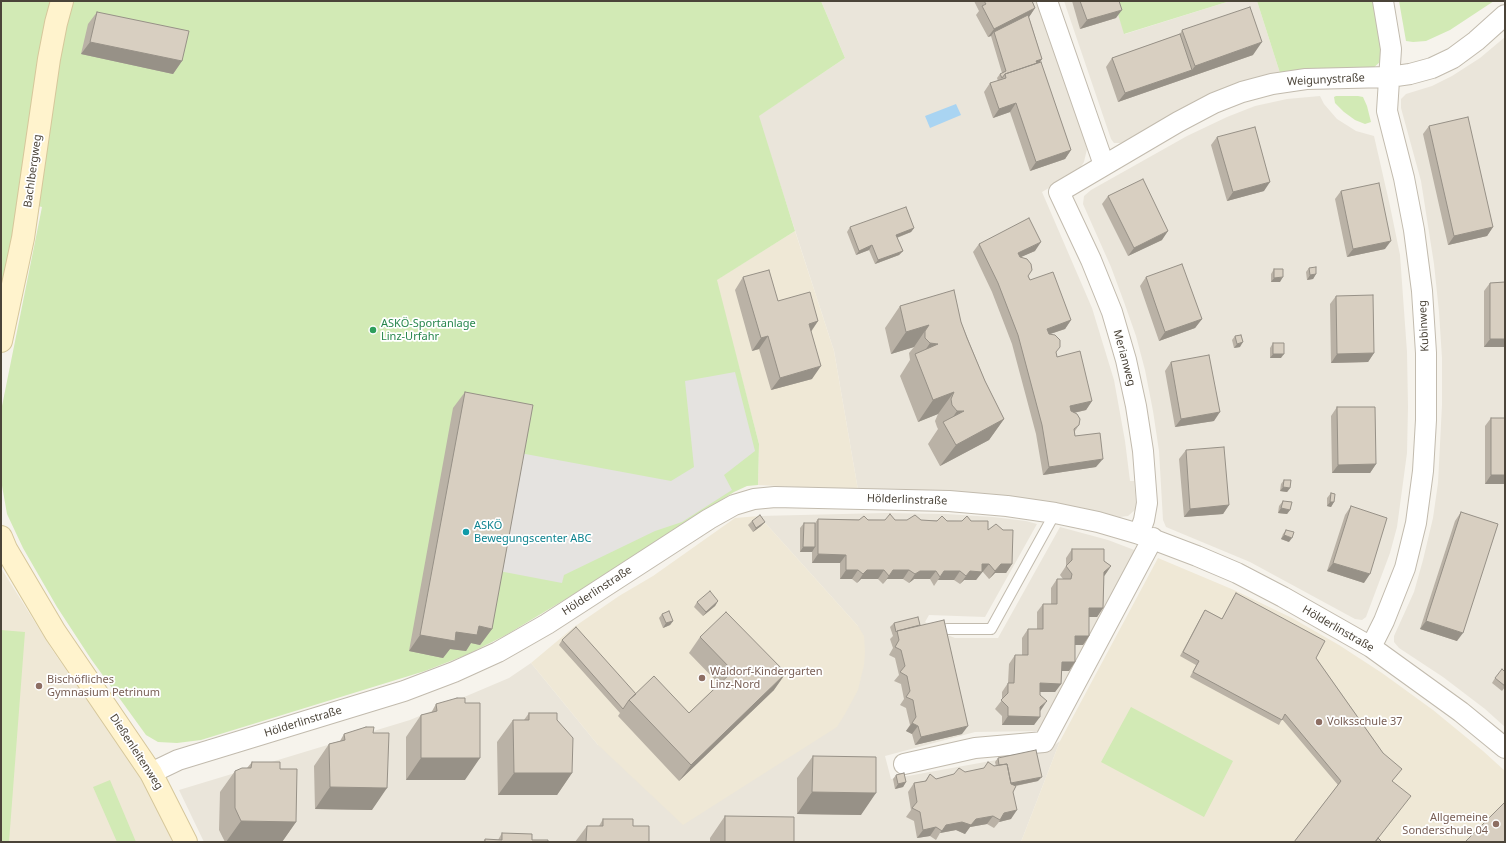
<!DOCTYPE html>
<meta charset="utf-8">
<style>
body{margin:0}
#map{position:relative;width:1506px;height:843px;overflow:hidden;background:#f6f3ec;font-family:"Noto Sans",sans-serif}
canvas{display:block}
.frame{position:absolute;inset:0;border:2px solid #4b4439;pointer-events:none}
</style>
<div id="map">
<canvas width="1506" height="843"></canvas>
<div class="frame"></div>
</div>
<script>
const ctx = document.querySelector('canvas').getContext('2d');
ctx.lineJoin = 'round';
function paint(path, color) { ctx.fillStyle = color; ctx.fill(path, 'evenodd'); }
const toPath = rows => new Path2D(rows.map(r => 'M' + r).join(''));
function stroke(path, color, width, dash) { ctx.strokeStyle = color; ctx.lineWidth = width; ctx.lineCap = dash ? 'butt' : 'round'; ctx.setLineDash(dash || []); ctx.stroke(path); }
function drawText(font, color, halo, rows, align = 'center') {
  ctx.font = font + ' "Noto Sans",sans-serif'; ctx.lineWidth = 3.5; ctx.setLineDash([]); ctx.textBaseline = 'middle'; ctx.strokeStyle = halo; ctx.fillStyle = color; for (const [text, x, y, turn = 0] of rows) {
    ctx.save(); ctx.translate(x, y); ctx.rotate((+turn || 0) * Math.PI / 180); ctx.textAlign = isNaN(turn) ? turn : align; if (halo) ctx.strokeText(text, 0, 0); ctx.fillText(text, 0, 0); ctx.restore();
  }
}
paint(toPath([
 [821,1,1038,1,1082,131,1087,149,1084,162,1078,171,1042,192,1092,308,1114,380,1125,441,1130,481,1134,481,1136,503,1135,510,1128,516,1120,517,1077,508,858,490,834,351,758,116,845,58],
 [1064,1,1114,1,1125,34,1230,1,1257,1,1280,73,1129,141,1121,143,1114,143,1111,139],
 [1505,37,1505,727,1485,709,1443,677,1399,648,1394,642,1394,636,1414,592,1423,560,1433,518,1438,483,1442,405,1442,358,1439,312,1434,264,1421,181,1401,108,1401,99,1406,94,1432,86,1452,76,1480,58],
 [1320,96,1324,104,1337,119,1356,131,1374,136,1390,206,1400,255,1407,352,1408,407,1407,453,1397,527,1390,553,1366,617,1362,620,1355,619,1250,562,1166,527,1163,520,1159,451,1153,411,1145,370,1136,336,1124,302,1111,267,1083,204,1084,196,1091,190,1187,136,1227,117,1255,106,1287,99],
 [885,513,946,514,993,517,1026,521,1037,524,985,617,929,615,925,622,937,631,955,638,998,638,1060,527,1108,540,1137,551,1038,731,975,732,885,756,891,779,1046,751,1060,741,1021,842,204,842,179,790,410,720,509,678,531,663,598,745,858,626,759,516]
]), '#eae5da');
paint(toPath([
 [795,231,834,351,858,490,758,485,759,444,716,280],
 [759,516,858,626,864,636,865,652,864,665,858,690,845,714,837,727,683,825,598,745,531,663,574,627,619,596,653,576,735,518],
 [1158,558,1234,590,1292,618,1339,645,1382,673,1433,710,1483,751,1505,771,1505,842,1021,842,1060,741],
 [1,568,53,651,138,772,175,842,1,842]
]), '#efe8d6');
paint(toPath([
 [1,1,821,1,845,58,759,116,795,231,717,280,759,444,758,485,747,486,734,492,589,585,506,635,466,655,425,671,201,740,177,743,158,742,146,735,91,659,57,607,23,548,7,514,1,480,1,411,42,207,20,202,1,292],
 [1114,1,1230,1,1124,34],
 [1257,1,1374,1,1382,45,1381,61,1371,70,1280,73],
 [1399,1,1494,1,1450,30,1426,41,1413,42,1406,41],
 [1336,96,1358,96,1363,97,1367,106,1371,122,1365,124,1355,120,1344,112,1335,103,1334,97],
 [1,630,25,632,9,842,1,842],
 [1131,707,1233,761,1204,817,1101,762],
 [110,780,136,842,117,842,93,787]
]), '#d2eab5');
paint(toPath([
 [735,372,755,451,724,475,732,490,682,522,655,531,564,575,562,583,499,571,520,453,671,481,694,467,685,381]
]), '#e5e3e0');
paint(toPath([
 [956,104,961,115,930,128,925,116]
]), '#a9d4f2');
const lane = toPath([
 [947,629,991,629,1055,513]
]);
const street = toPath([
 [1047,1,1104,165],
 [1139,534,1144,520,1147,503,1143,451,1136,406,1126,360,1112,312,1091,260,1059,192,1178,122,1214,103,1242,92,1272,84,1306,79,1389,77,1410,74,1432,68,1453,58,1476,41,1505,15],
 [1371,647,1384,621,1405,568,1416,523,1423,471,1426,420,1426,353,1422,291,1414,230,1404,178,1387,111,1391,49,1383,1],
 [904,764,975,748,1044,742,1153,538],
 [151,773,178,760,404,691,454,672,498,652,547,624,709,519,734,505,754,499,775,497,949,501,1007,506,1055,513,1098,522,1139,534,1197,556,1237,573,1283,597,1371,647,1461,712,1505,748]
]);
const secondary = toPath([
 [1,341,23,238,49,59,56,23,62,1],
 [1,537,6,549,55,632,151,773,186,842]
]);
stroke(lane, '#c2bbae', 12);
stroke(street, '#c2bbae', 22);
stroke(secondary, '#d6c79b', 24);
stroke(lane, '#fff', 10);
stroke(street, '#fff', 20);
stroke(secondary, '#fff3cd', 22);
paint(toPath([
 [974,1,1032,1,1035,8,1029,17,1042,59,1040,62,1071,150,1065,159,1030,171,1010,112,993,118,984,92,990,83,998,81,997,78,1000,74,1002,73,991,36,988,37,976,15,979,11],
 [1072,1,1119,1,1116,18,1080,29],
 [97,12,182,61,173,74,81,54,88,24],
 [1182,30,1253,55,1118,102,1106,67,1112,58,1180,34],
 [1429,126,1493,227,1487,236,1448,245,1423,134],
 [1217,137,1264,191,1227,201,1211,145],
 [1341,191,1385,249,1347,257,1335,199],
 [1108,196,1162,240,1128,256,1102,204],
 [850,227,914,228,911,232,897,238,903,251,899,255,875,264,869,250,856,255,847,232],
 [979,244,1035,251,1020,257,1028,276,1030,280,1071,320,1065,329,1050,334,1057,357,1092,401,1086,410,1074,413,1079,425,1075,431,1075,436,1096,467,1043,475,1036,434,1012,344,992,292,973,252],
 [1309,268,1316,274,1313,279,1307,280,1306,272],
 [1274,269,1280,282,1271,282,1271,274],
 [743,277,778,301,818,321,811,332,812,379,771,390,759,349,752,351,735,290],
 [1146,277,1202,319,1195,328,1159,341,1140,286],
 [1505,282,1505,347,1484,347,1484,291,1490,283],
 [1336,296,1374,353,1368,362,1331,363,1330,304],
 [900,306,961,322,985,381,1004,419,989,440,940,466,928,444,938,429,937,427,935,421,938,414,918,422,900,376,910,360,909,353,914,347,891,354,885,328],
 [1235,336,1240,347,1234,348,1232,340],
 [1273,343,1281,358,1270,358,1270,348],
 [1171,362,1214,421,1175,427,1165,371],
 [465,392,492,629,480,645,471,643,466,651,450,649,443,658,409,651,453,408],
 [1337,407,1376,464,1370,473,1332,473,1331,416],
 [1491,418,1505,484,1485,484,1485,426],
 [1186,450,1229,505,1223,514,1184,517,1179,459],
 [1284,480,1290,488,1287,492,1280,491,1281,484],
 [1331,493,1334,502,1331,507,1327,506,1327,498],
 [1283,501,1290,510,1287,514,1278,513,1279,506],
 [1351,506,1364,583,1327,571,1345,515],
 [1461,512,1457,641,1420,629,1455,521],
 [818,519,971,521,988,530,1012,564,1006,573,995,573,989,579,983,572,982,572,976,580,964,580,960,584,954,580,938,580,934,586,930,579,914,579,909,583,903,579,887,579,883,584,878,579,861,579,857,583,852,579,840,579,840,563,812,563,812,552,800,552,800,528,804,523,815,523],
 [752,521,765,522,761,526,753,532,748,525],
 [1286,530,1289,542,1281,539,1283,534],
 [1072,549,1104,561,1111,566,1104,576,1103,608,1097,617,1089,617,1089,636,1083,645,1075,645,1075,662,1069,671,1062,671,1061,684,1055,692,1040,692,1041,710,1040,711,1034,725,1002,725,1002,716,995,709,1002,700,1002,692,1008,683,1009,664,1015,655,1022,655,1022,638,1028,629,1037,629,1037,612,1043,604,1051,604,1051,588,1057,579,1063,579,1060,575,1066,566,1066,558],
 [1236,593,1316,658,1383,753,1294,842,1338,785,1282,719,1279,725,1190,677,1196,665,1180,656,1202,615,1205,610,1222,619,1233,598],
 [718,601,715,606,703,616,694,607,697,602],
 [662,614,673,621,670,625,663,628,659,618],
 [894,623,920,625,962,734,915,745,912,734,906,731,910,725,906,708,900,705,904,699,901,684,894,681,899,675,895,658,889,655,893,648,890,639,893,636,890,627],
 [700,637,774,690,679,781,618,716,620,713,559,645,562,640,636,694,689,713,719,684,689,653],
 [1505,672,1505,687,1502,691,1492,683,1495,678],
 [465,703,465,780,406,780,406,737,421,715,431,713,436,704],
 [529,713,557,720,572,773,557,795,498,795,497,742,513,720,524,720],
 [373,733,372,810,315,809,314,766,329,744,340,741,344,734],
 [813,756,861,815,797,814,797,778],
 [998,758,1038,781,1016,786,1013,792,1011,819,999,822,994,828,987,824,970,827,965,834,956,830,940,833,936,840,930,836,917,838,914,821,906,817,911,810,908,792,914,783,925,781,930,774,936,779,996,766,995,762],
 [252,762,280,769,296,822,282,842,225,842,219,830,220,792,235,771,247,768],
 [896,775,906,782,903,787,895,789,893,779],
 [725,816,794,842,710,842,710,838],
 [603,819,633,826,649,842,575,842,587,826,599,826],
 [502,833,532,840,548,842,483,842,485,839,498,840]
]), '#bab2a6');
paint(toPath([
 [1035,8,1029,17,994,34,994,32,991,36,988,37,994,29],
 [1122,10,1116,18,1080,29,1087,20],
 [90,42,182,61,173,74,81,54],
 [1262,42,1253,55,1118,102,1125,93,1192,70,1195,66],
 [1042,59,1039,63,1033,65,1036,61],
 [1016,103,1010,112,993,118,999,109],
 [1071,150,1065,159,1030,171,1036,162],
 [1270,182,1264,191,1227,201,1233,192],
 [1493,227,1487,236,1448,245,1454,236],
 [914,228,911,232,893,239,896,235],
 [1168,231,1162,240,1128,256,1134,248],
 [1391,241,1385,249,1347,257,1353,249],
 [1041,242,1035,251,1012,261,1018,253],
 [872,245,869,250,856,255,859,251],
 [903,251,899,255,875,264,878,260],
 [1316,274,1313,279,1307,280,1310,275],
 [1283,277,1280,282,1271,282,1274,278],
 [1202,319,1195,328,1159,341,1165,332],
 [1071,320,1065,329,1041,337,1047,329],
 [818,321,809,334,809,324],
 [929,325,914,347,891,354,906,332],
 [768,336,759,349,752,351,761,338],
 [1490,339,1505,339,1505,347,1484,347],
 [1243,342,1240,347,1234,348,1237,344],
 [930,343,938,344,918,361],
 [1374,353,1368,362,1331,363,1337,354],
 [1273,354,1284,354,1281,358,1270,358],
 [821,366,812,379,771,390,780,378],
 [954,392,938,414,918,422,933,400],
 [1092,401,1086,410,1064,415,1070,406],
 [957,411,964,411,946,427],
 [1220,412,1214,421,1175,427,1181,419],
 [1004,419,989,440,940,466,956,445],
 [1103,459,1096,467,1043,475,1049,467],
 [1376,464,1370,473,1332,473,1338,465],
 [1491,475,1505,475,1505,484,1485,484],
 [1283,487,1290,488,1287,492,1280,491],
 [1330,502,1334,502,1331,507,1327,506],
 [1229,505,1223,514,1184,517,1190,509],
 [1281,508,1290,510,1287,514,1278,513],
 [765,522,761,526,753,532,756,528],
 [1284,535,1292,538,1289,542,1281,539],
 [803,547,815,547,812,552,800,552],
 [818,554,846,555,840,563,812,563],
 [1333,563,1370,574,1364,583,1327,571],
 [982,564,989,564,976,580,964,580,960,584,966,576,970,571],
 [1001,564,1012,564,1006,573,995,573,989,579,995,571],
 [1111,566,1105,575,1098,581,1104,572],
 [846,570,858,570,852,579,840,579],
 [867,570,884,570,878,579,861,579,857,583,863,574],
 [893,570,909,570,903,579,887,579,883,584],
 [920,571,936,571,930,579,914,579,909,583,915,574],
 [944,571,960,571,954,580,938,580],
 [718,601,715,606,703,616,706,612],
 [1089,608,1103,608,1097,617,1083,617],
 [673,621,670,625,663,628,666,623],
 [1426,621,1463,633,1457,641,1420,629],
 [479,626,492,629,480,645,471,643,466,651,450,649,443,658,409,651,420,635,456,632],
 [1075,636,1089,636,1083,645,1069,645],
 [1062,662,1075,662,1069,671,1056,671],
 [786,673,774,690,679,781,691,765],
 [1040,683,1061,684,1055,692,1034,692],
 [1047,701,1041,710,1034,716,1040,707],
 [1008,716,1040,717,1034,725,1002,725],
 [912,723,918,726,912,734,906,731],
 [968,726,962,734,915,745,921,737],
 [421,758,480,758,465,780,406,780],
 [514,773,572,773,557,795,498,795],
 [1042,777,1038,781,1004,788,1007,784],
 [906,782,903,787,895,789,898,784],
 [330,787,387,788,372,810,315,809],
 [812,792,876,793,861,815,797,814],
 [1017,810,1011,819,999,822,1004,813],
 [993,816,987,824,970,827,965,834,956,830,940,833,946,825],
 [241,821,296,822,282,842,226,842],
 [936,827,930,836,917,838,923,830]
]), '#979187');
const building = toPath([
 [984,1,1032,1,1035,8,994,29,982,6,986,4,984,1],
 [1080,1,1119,1,1122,10,1087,20,1080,1],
 [1250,7,1262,42,1195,66,1182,30,1250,7],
 [97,12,189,31,182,61,90,42,97,12],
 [1028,15,1042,59,1036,61,1037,63,1005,74,1002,78,1000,74,1006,71,994,32,1028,15],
 [1180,34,1192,70,1125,93,1112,58,1180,34],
 [1041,62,1071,150,1036,162,1016,103,999,109,990,83,1006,78,1005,74,1041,62],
 [1468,117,1493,227,1454,236,1429,126,1468,117],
 [1255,127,1270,182,1233,192,1217,137,1255,127],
 [1143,179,1168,231,1134,248,1108,196,1143,179],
 [1379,183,1391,241,1353,249,1341,191,1379,183],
 [906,207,914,228,896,235,903,251,878,260,872,245,859,251,850,227,906,207],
 [1029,218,1041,242,1018,253,1020,257,1027,259,1031,264,1032,270,1028,276,1030,280,1053,272,1071,320,1047,329,1049,334,1055,335,1060,340,1060,347,1056,352,1057,357,1080,351,1092,401,1070,406,1071,411,1077,414,1080,419,1079,425,1074,429,1075,436,1100,433,1103,459,1049,467,1042,425,1018,335,998,283,979,244,1029,218],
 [1182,264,1202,319,1165,332,1146,277,1182,264],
 [1316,267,1316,274,1310,275,1309,268,1316,267],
 [1274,269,1283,269,1283,277,1274,278,1274,269],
 [769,270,778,301,810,292,818,321,809,324,821,366,780,378,768,336,761,338,743,277,769,270],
 [1505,282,1505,339,1490,339,1490,283,1505,282],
 [954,290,961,322,967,338,985,381,1004,419,956,445,943,422,964,411,957,411,952,405,951,399,954,392,933,400,915,354,938,344,930,343,925,338,925,331,929,325,906,332,900,306,954,290],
 [1373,295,1374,353,1337,354,1336,296,1373,295],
 [1241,335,1243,342,1237,344,1235,336,1241,335],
 [1273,343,1284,343,1284,354,1273,354,1273,343],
 [1209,355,1220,412,1181,419,1171,362,1209,355],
 [465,392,533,405,492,629,479,626,477,635,456,632,455,641,420,635,465,392],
 [1337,407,1375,407,1376,464,1338,465,1337,407],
 [1491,418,1505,418,1505,475,1491,475,1491,418],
 [1224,447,1229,505,1190,509,1186,450,1224,447],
 [1284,480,1291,480,1290,488,1283,487,1284,480],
 [1331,493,1335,494,1334,502,1330,502,1331,493],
 [1283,501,1292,502,1290,510,1281,508,1283,501],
 [1351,506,1387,518,1370,574,1333,563,1351,506],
 [1461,512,1498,524,1463,633,1426,621,1461,512],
 [890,514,895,520,907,520,915,515,921,520,937,521,942,516,947,521,962,521,967,516,971,521,988,521,988,530,996,524,1003,530,1013,530,1012,564,1001,564,995,571,989,564,982,564,982,572,970,571,966,576,960,571,944,571,940,577,936,571,920,571,915,574,909,570,893,570,889,576,884,570,867,570,863,574,858,570,846,570,846,555,818,554,818,519,859,520,864,516,868,520,885,520,890,514],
 [760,515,765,522,756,528,752,521,760,515],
 [804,523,815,523,815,547,803,547,804,523],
 [1286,530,1294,532,1292,538,1284,535,1286,530],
 [1072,549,1104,549,1104,561,1111,566,1104,572,1103,608,1089,608,1089,636,1075,636,1075,662,1062,662,1061,684,1040,683,1040,695,1047,701,1040,707,1040,717,1008,716,1008,707,1001,700,1008,693,1008,683,1014,683,1015,655,1028,655,1028,629,1043,629,1043,604,1057,604,1057,579,1071,579,1072,574,1066,566,1072,560,1072,549],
 [710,591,718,601,706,612,697,602,710,591],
 [1236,593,1325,641,1316,658,1383,753,1402,769,1392,781,1411,796,1375,842,1294,842,1341,781,1285,714,1282,720,1193,672,1199,661,1183,652,1205,610,1222,619,1236,593],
 [669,611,673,621,666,623,662,614,669,611],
 [726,612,786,673,691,765,629,700,654,676,689,713,733,671,700,637,726,612],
 [918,617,920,625,897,631,896,632,894,623,918,617],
 [944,620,968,726,921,737,918,726,912,723,916,717,913,700,906,697,910,691,907,676,900,672,905,666,901,650,895,647,899,640,897,631,944,620],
 [576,627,636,694,629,700,623,709,562,640,576,627],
 [1502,669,1505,672,1505,686,1495,678,1502,669],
 [457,698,465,698,465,703,480,703,480,758,421,758,421,715,437,711,436,704,457,698],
 [529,713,557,713,557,720,573,738,572,773,514,773,513,720,529,720,529,713],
 [366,727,374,727,373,733,389,733,387,788,330,787,329,744,345,740,344,734,366,727],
 [1036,750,1042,777,1011,783,1007,764,999,765,998,758,1036,750],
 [813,756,876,757,876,793,812,792,813,756],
 [252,762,280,762,280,769,297,769,296,822,241,821,235,808,235,771,242,768,251,768,252,762],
 [988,762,994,766,1007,764,1011,784,1016,786,1013,792,1017,810,1004,813,1000,820,993,816,976,819,971,825,962,822,946,825,942,831,936,827,923,830,920,812,912,808,917,802,914,783,926,781,930,774,936,779,954,774,959,768,965,772,984,768,988,762],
 [904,773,906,782,898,784,896,775,904,773],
 [1505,802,1505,842,1465,842,1505,802],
 [725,816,794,817,794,842,725,842,725,816],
 [603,819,633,819,633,826,649,826,649,842,586,842,587,826,603,826,603,819],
 [502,833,532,834,532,840,548,840,548,842,485,842,485,839,502,840,502,833],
 [1378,838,1382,842,1375,842,1378,838]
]);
paint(building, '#d8cfc1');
stroke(building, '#979187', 1);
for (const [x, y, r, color] of [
 [373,330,4,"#2e9e5b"],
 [466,532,4,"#0f9aa8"],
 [702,678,4,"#8d6e63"],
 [39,686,4,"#8d6e63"],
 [1319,722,4,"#8d6e63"],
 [1496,824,4,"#8d6e63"]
]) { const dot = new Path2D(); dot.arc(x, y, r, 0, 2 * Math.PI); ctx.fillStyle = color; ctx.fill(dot); stroke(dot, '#fff', 1.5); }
drawText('11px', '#4b4439', '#fff', [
 ["Weigunystraße",1326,80,-3],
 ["Bachlbergweg",33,171,-82],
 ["Kubinweg",1424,326,-93],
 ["Merianweg",1124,358,75],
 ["Hölderlinstraße",907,500,2],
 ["Hölderlinstraße",597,591,-33],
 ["Hölderlinstraße",1338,629,30],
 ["Hölderlinstraße",303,722,-17],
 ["Dießenleitenweg",136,752,57]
]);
drawText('11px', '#27864d', '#fff', [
 ["ASKÖ-Sportanlage",381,324],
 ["Linz-Urfahr",381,337]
], 'left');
drawText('11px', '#0d838f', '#fff', [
 ["ASKÖ",474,526],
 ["Bewegungscenter ABC",474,539]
], 'left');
drawText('11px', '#785e54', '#fff', [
 ["Waldorf-Kindergarten",710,672],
 ["Linz-Nord",710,685],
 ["Bischöfliches",47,680],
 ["Gymnasium Petrinum",47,693],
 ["Volksschule 37",1327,722],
 ["Allgemeine",1488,818,"right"],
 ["Sonderschule 04",1488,831,"right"]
], 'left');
</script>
